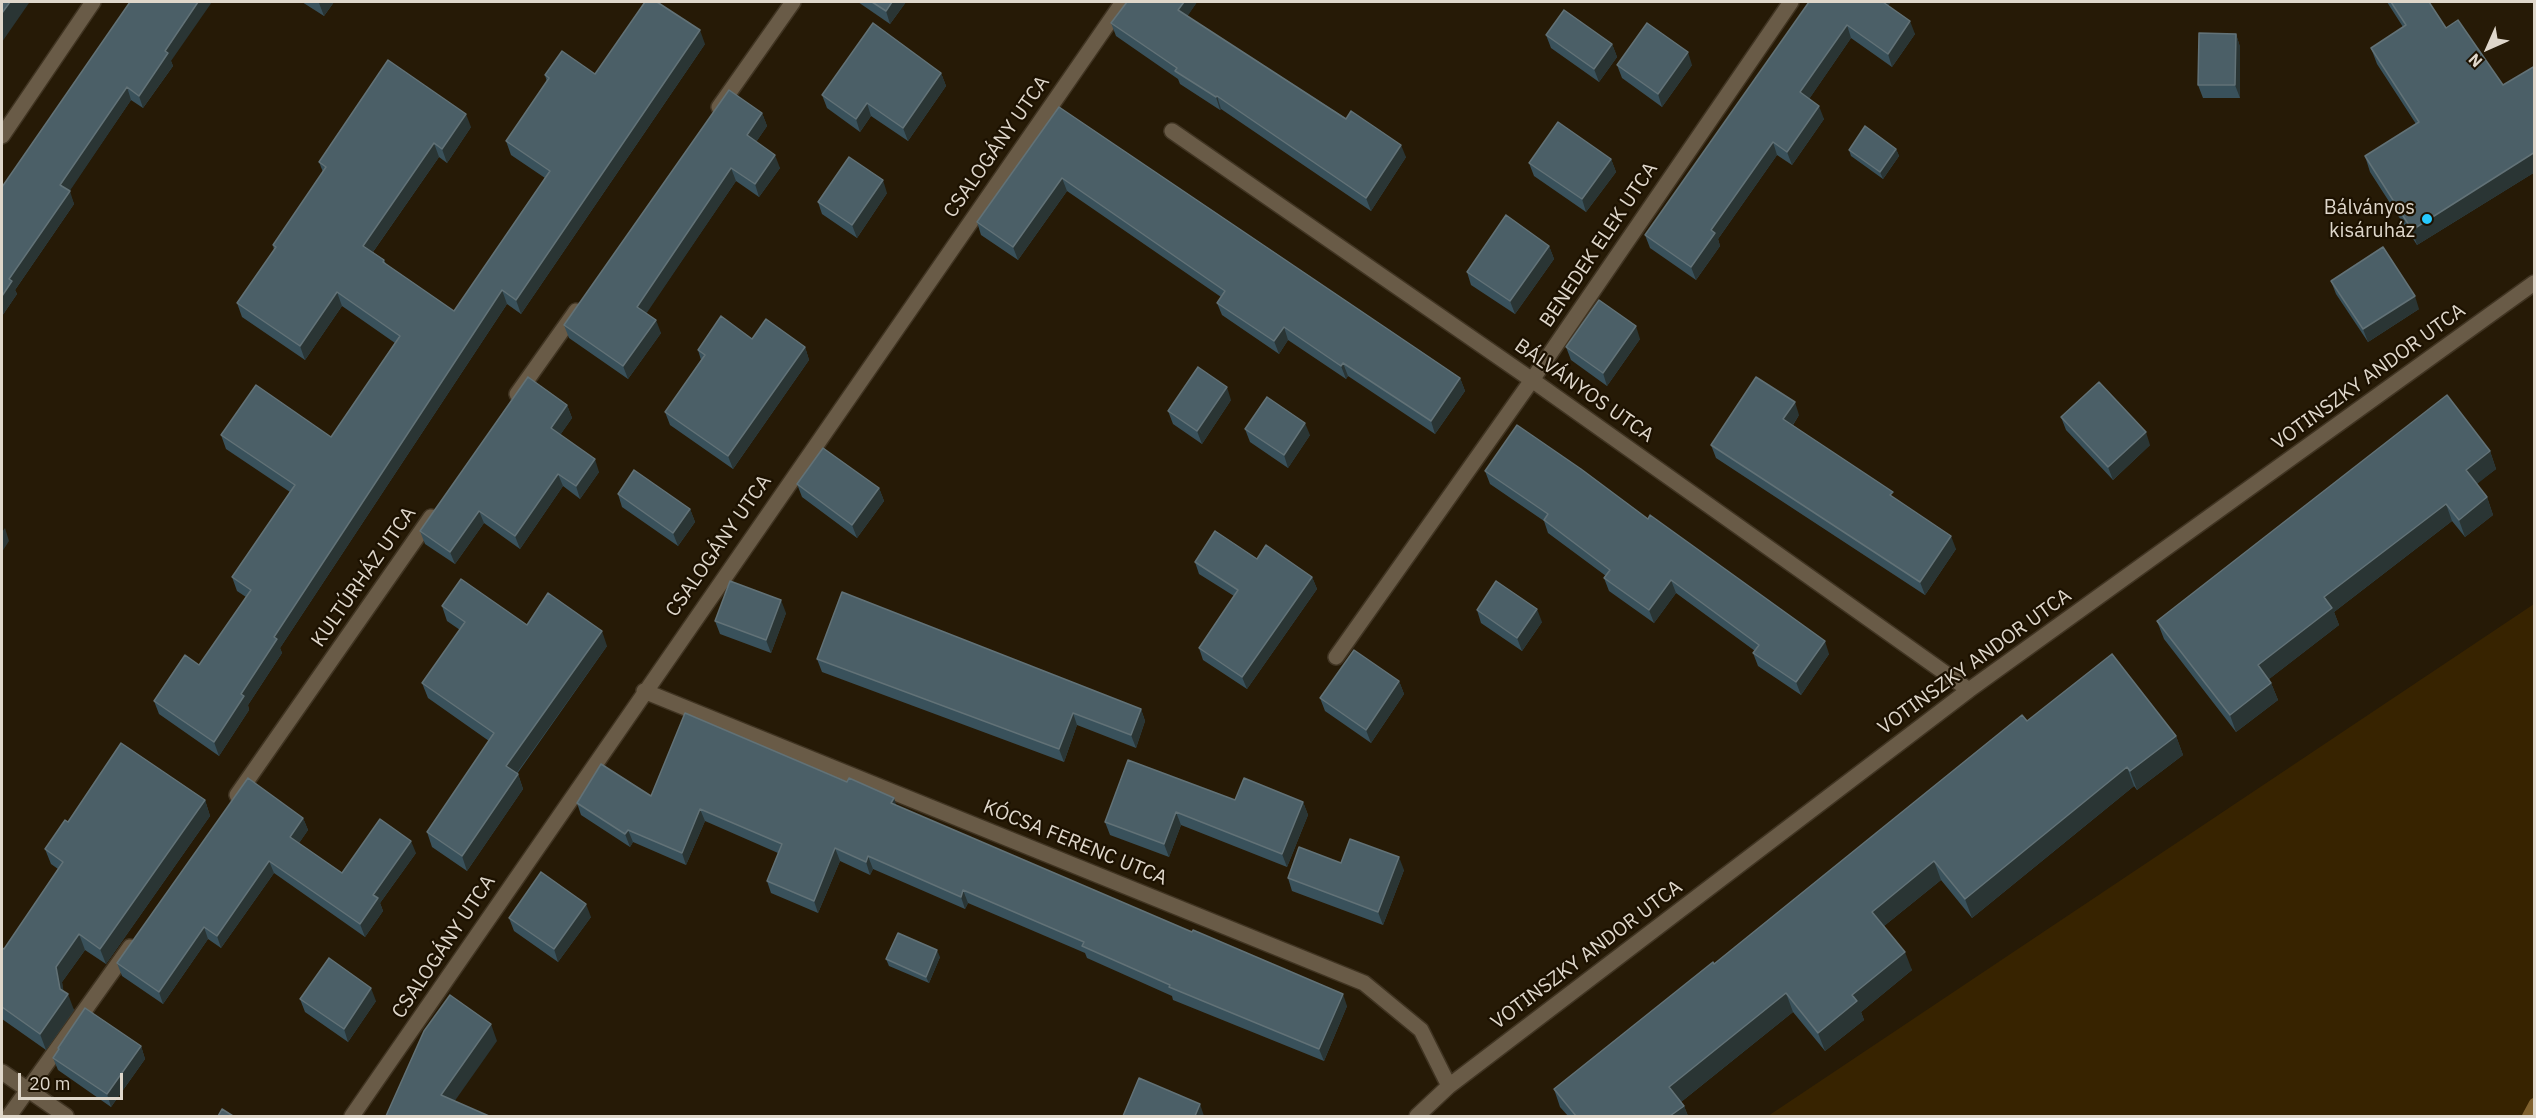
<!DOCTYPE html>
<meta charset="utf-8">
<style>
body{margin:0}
#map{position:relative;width:2536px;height:1118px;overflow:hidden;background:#261a06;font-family:"IBM Plex Sans",sans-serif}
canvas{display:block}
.frame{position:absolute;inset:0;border:3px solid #dfd7cb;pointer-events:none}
.north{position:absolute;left:2458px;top:18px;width:60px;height:60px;-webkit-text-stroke:4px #1c1100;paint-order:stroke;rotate:225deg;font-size:16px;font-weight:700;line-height:24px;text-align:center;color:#dfd7cb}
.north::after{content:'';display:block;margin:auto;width:21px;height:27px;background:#dfd7cb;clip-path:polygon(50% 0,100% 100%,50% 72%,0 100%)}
.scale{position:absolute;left:18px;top:1073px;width:105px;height:27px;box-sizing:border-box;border:3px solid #dfd7cb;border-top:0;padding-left:8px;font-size:18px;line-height:21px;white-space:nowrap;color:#dfd7cb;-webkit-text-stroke:4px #1c1100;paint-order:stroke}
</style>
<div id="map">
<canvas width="2536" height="1118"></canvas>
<div class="frame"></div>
<div class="north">N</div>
<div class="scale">20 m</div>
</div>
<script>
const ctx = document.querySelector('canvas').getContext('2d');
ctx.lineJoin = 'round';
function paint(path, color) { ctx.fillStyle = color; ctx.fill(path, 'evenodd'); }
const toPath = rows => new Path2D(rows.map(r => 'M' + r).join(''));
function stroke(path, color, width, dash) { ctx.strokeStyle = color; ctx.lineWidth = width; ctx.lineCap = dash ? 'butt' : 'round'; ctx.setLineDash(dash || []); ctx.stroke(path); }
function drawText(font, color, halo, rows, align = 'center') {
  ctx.font = font + ' "IBM Plex Sans",sans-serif'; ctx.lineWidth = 4.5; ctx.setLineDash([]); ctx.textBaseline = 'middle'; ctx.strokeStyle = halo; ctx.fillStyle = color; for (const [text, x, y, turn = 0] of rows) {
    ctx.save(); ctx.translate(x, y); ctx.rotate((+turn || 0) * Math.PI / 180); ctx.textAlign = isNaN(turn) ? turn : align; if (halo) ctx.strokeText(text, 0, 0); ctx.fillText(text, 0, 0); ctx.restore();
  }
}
paint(toPath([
 [2534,604,2534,1116,1768,1116,1783,1106]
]), '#372300');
stroke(toPath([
 [2527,1116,2534,1103]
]), '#7f602d', 10);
const minor = toPath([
 [719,107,793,2],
 [1172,131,1532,380,1969,690],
 [2,136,93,2],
 [517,394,576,311],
 [1336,657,1532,380,1791,2],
 [644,691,1364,983,1421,1030,1449,1086],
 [237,795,431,517],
 [2,1072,66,1116],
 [9,1116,130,947],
 [352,1116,1123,2],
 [1417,1116,1449,1086,1969,690,2534,283]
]);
stroke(minor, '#403422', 18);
stroke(minor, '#695b47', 15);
paint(toPath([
 [130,2,171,61,173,66,143,108,131,100,69,191,74,204,15,290,17,294,2,316],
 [302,2,334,2,324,16],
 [858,2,906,2,890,24],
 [1127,2,1197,2,1187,16,1406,157,1371,211,1221,109,1220,110,1180,84,1178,79,1116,36,1111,23],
 [1809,2,1891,2,1888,5,1915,34,1892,67,1851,38,1809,99,1824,119,1792,165,1777,155,1718,239,1720,246,1696,280,1650,248,1645,235],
 [2387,2,2429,2,2446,28,2503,85,2535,66,2535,172,2417,245,2370,172,2365,156,2416,124,2377,64,2371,48,2403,27],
 [2236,34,2240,47,2240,98,2203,98,2198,85],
 [1546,35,1612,44,1617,57,1599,82,1551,48],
 [705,44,521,314,507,304,280,648,282,653,248,705,249,710,219,756,159,714,154,701,199,665,246,597,237,591,232,577,290,492,226,449,221,435,331,437,395,343,342,306,305,360,242,317,237,303,274,250,273,245,323,172,319,162,471,127,447,163,439,157,373,252,384,260,386,264,454,311,545,178,511,155,506,141,547,82,545,75,595,74],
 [1617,65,1692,65,1662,107,1622,78],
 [941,73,946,86,908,141,871,116,860,132,827,108,822,95],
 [1059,107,1460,378,1465,391,1435,434,1348,376,1346,379,1288,340,1279,354,1222,315,1217,303,1221,297,1067,191,1018,260,981,235,977,222],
 [762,113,767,126,756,142,780,168,759,197,736,181,646,313,661,333,628,379,569,338,564,325],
 [1896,149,1899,156,1883,179,1851,156,1849,150],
 [1611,159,1616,172,1586,212,1534,176,1529,163],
 [887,193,857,238,822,214,818,202],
 [1549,246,1554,259,1515,314,1471,285,1467,272],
 [2331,281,2419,309,2368,342,2336,294],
 [752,339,805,347,809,360,733,469,670,425,665,412,701,360,698,350],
 [1640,339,1607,386,1571,360,1566,347],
 [1231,400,1202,444,1173,424,1168,411],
 [567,405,572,418,560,435,599,472,580,499,563,486,520,549,484,523,455,564,425,544,420,531],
 [1799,415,1793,425,1895,499,1956,549,1925,595,1716,458,1711,445],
 [2061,417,2150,445,2113,480,2066,430],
 [1245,429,1310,435,1288,468,1250,442],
 [2490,451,2496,469,2476,484,2487,497,2493,515,2465,537,2452,521,2334,612,2339,625,2269,679,2271,683,2278,700,2236,732,2164,639,2157,621],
 [1485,471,1829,654,1801,695,1758,666,1753,653,1755,651,1676,593,1654,623,1609,591,1604,578,1606,576,1548,533,1544,521,1490,484],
 [797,484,879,488,884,501,857,538,802,497],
 [618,494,690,509,695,522,678,546,622,507],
 [1257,559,1312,577,1317,589,1247,689,1203,660,1199,648,1234,596,1199,574,1195,562],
 [442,606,527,625,607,646,517,774,518,774,523,789,467,871,432,847,427,832,489,741,428,698,422,683,460,630,447,621],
 [1477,610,1542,622,1522,651,1481,623],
 [786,613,771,653,720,634,715,621],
 [817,659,1141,709,1145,721,1136,748,1077,725,1064,762,822,672],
 [1399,681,1404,694,1371,743,1325,711,1320,698],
 [2027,721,2176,736,2183,755,2137,790,2134,786,1972,918,1941,880,1884,926,1912,970,1861,1012,1864,1020,1825,1051,1793,1012,1681,1102,1684,1106,1688,1116,1568,1116,1560,1107,1554,1089],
 [651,796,896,805,1347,1006,1324,1061,1173,1000,1172,996,1087,958,1085,953,968,903,965,909,873,869,870,875,840,861,818,913,771,893,767,881,778,853,705,821,686,865,633,842,630,847,581,815,577,803],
 [205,800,210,816,106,964,85,950,62,982,63,991,74,1010,46,1050,2,1019,2,948,4,949,58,869,51,864,45,849,68,822],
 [1235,800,1303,802,1308,815,1287,867,1181,825,1169,857,1110,835,1105,822],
 [303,818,308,830,299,843,342,873,416,853,380,903,383,911,365,937,274,873,221,948,208,939,163,1004,122,976,117,963],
 [1404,870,1383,925,1292,891,1288,878],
 [591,917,558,962,514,931,509,918],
 [940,957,929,983,889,966,886,959],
 [300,999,376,1001,348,1042,305,1012],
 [141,1046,145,1059,111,1107,58,1070,53,1058,58,1050,58,1048]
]), '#39515b');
paint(toPath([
 [10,2,28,2,29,3,2,42,2,13],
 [198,2,212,2,171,61,173,66,143,108,139,96,165,51],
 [320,2,334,2,324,16,319,3],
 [892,2,906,2,890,24,886,11],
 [1184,2,1197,2,1183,23,1178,10],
 [1880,2,1891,2,1884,12],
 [1910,21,1915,34,1892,67,1888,54],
 [1847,25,1851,38,1805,105,1800,92],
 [700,30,705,44,521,314,516,300],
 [2236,34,2240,47,2240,98,2235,85],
 [1612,44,1617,57,1599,82,1594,69],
 [1688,52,1692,65,1662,107,1658,94],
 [941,73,946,86,908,141,903,128],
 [127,87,131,100,65,198,60,185],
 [1217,96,1221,109,1220,110,1216,97],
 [867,103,871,116,860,132,856,119],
 [1819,106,1824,119,1792,165,1787,152],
 [762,113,767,126,752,148,747,135],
 [466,114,471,127,447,163,442,149],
 [1773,142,1777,155,1718,239,1720,246,1696,280,1691,267,1711,230],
 [434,143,439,157,368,259,363,246],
 [1401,145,1406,157,1371,211,1366,198],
 [1896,149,1899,156,1883,179,1880,172],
 [2535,152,2535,172,2417,245,2412,230],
 [775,155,780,168,759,197,755,184],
 [1611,159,1616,172,1586,212,1582,199],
 [731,168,736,181,642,320,637,307],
 [1062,178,1067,191,1018,260,1013,247],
 [883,180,887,193,857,238,852,225],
 [70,191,74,204,15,290,17,294,2,316,2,296,9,279],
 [1549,246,1554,259,1515,314,1510,301],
 [502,290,507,304,280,648,282,653,248,705,249,710,219,756,214,742,274,637],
 [337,292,342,306,305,360,300,346],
 [2415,296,2419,309,2368,342,2363,329],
 [656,320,661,333,628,379,623,366],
 [1636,326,1640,339,1607,386,1603,373],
 [1284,327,1288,340,1279,354,1274,341],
 [805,347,809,360,733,469,728,456],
 [1343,363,1348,376,1346,379,1341,366],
 [1460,378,1465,391,1435,434,1431,421],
 [1227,387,1231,400,1202,444,1197,431],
 [1795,402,1799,415,1788,432,1783,419],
 [567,405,572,418,556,441,551,428],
 [1305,423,1310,435,1288,468,1284,455],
 [2146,432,2150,445,2113,480,2108,467],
 [2490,451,2496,469,2472,488,2466,470],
 [595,459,599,472,580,499,576,486],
 [558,474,563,486,520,549,515,536],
 [879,488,884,501,857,538,852,525],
 [2487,497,2493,515,2465,537,2459,520],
 [2446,504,2452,521,2334,612,2339,625,2264,683,2258,665,2324,597],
 [690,509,695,522,678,546,673,533],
 [479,511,484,523,455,564,450,552],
 [5,528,9,541,2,552,2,532],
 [1951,536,1956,549,1925,595,1920,582],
 [1312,577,1317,589,1247,689,1242,677],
 [1671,580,1676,593,1654,623,1649,610],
 [781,600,786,613,771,653,766,640],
 [1537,609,1542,622,1522,651,1517,638],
 [602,631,607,646,511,781,506,766],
 [1825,641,1829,654,1801,695,1796,682],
 [1399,681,1404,694,1371,743,1366,730],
 [2271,683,2278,700,2236,732,2230,715],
 [1141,709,1145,721,1136,748,1131,735],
 [1073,713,1077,725,1064,762,1059,749],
 [2176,736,2183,755,2137,790,2130,771],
 [2127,767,2134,786,1972,918,1965,899],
 [518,774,523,789,467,871,462,856],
 [894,798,898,810,891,803],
 [205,800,210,816,106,964,100,949],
 [1303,802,1308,815,1287,867,1282,854],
 [700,809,705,821,686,865,682,853],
 [1176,812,1181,825,1169,857,1164,844],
 [303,818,308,830,295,849,290,837],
 [628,830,633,842,630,847,625,834],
 [411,841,416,853,380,903,383,911,365,937,360,924,373,895],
 [835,848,840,861,818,913,814,901],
 [868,856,873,869,870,875,866,862],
 [1399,857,1404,870,1383,925,1378,912],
 [269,861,274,873,221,948,217,936],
 [1934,861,1941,880,1879,930,1872,912],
 [963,890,968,903,965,909,961,897],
 [586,904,591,917,558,962,554,949],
 [204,927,208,939,163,1004,159,992],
 [79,934,85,950,62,982,65,999,68,994,74,1010,46,1050,40,1034,60,989,56,967],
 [937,950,940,957,929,983,926,977],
 [1905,952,1912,970,1861,1012,1864,1020,1825,1051,1818,1033,1852,995],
 [371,988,376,1001,348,1042,344,1029],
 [1786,993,1793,1012,1676,1106,1669,1087],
 [1343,994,1347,1006,1324,1061,1319,1049],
 [491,1024,497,1041,447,1112,441,1095],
 [141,1046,145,1059,111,1107,107,1094],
 [1200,1104,1204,1116,1195,1116],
 [1684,1106,1688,1116,1670,1116]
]), '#2a3534');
const building = toPath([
 [2,2,10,2,2,13,2,2],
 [130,2,198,2,165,51,168,53,139,96,127,87,60,185,70,191,9,279,12,281,2,296,2,187,130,2],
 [645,2,657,2,700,30,516,300,502,290,274,637,277,639,241,694,244,696,214,742,154,701,185,655,199,665,251,590,232,577,295,485,221,435,256,385,331,437,400,336,337,292,300,346,237,303,276,247,273,245,326,167,319,162,388,60,466,114,442,149,434,143,363,246,384,260,383,262,454,311,550,171,506,141,549,78,545,75,562,51,595,74,645,2],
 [872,2,892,2,886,11,872,2],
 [1127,2,1184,2,1178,10,1346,119,1351,111,1401,145,1366,198,1217,96,1216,97,1175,71,1177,68,1111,23,1127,2],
 [1809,2,1883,2,1910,21,1888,54,1847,25,1800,92,1819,106,1787,152,1773,142,1711,230,1715,233,1691,267,1645,235,1809,2],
 [2391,2,2429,2,2446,28,2458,20,2503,85,2535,66,2535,152,2412,230,2365,156,2419,122,2371,48,2406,25,2391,2],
 [1564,10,1612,44,1594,69,1546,35,1564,10],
 [873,23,941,73,903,128,867,103,856,119,822,95,873,23],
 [1647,23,1688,52,1658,94,1617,65,1647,23],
 [2199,33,2236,34,2235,85,2198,85,2199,33],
 [729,90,762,113,747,135,775,155,755,184,731,168,637,307,656,320,623,366,564,325,729,90],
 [1059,107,1460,378,1431,421,1343,363,1341,366,1284,327,1274,341,1217,303,1225,291,1062,178,1013,247,977,222,1059,107],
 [1558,122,1611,159,1582,199,1529,163,1558,122],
 [1865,126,1896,149,1880,172,1849,150,1865,126],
 [849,157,883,180,852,225,818,202,849,157],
 [1506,215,1549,246,1510,301,1467,272,1506,215],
 [2383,247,2415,296,2363,329,2331,281,2383,247],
 [1599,300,1636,326,1603,373,1566,347,1599,300],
 [721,316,752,339,766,319,805,347,728,456,665,412,705,355,698,350,721,316],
 [1198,367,1227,387,1197,431,1168,411,1198,367],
 [528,377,567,405,551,428,595,459,576,486,558,474,515,536,479,511,450,552,420,531,528,377],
 [1756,377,1795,402,1783,419,1893,492,1890,495,1951,536,1920,582,1711,445,1756,377],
 [2099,382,2146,432,2108,467,2061,417,2099,382],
 [2447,395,2490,451,2466,470,2487,497,2459,520,2446,504,2324,597,2332,608,2258,665,2271,683,2230,715,2157,621,2447,395],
 [1267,397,1305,423,1284,455,1245,429,1267,397],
 [1517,425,1581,469,1648,519,1650,515,1825,641,1796,682,1753,653,1759,645,1671,580,1649,610,1604,578,1610,570,1544,520,1548,514,1485,471,1517,425],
 [823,448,879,488,852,525,797,484,823,448],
 [634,470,690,509,673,533,618,494,634,470],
 [1215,531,1257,559,1266,545,1312,577,1242,677,1199,648,1238,590,1195,562,1215,531],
 [461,579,527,625,548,593,602,631,506,766,518,774,462,856,427,832,494,733,422,683,465,622,442,606,461,579],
 [730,581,781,600,766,640,715,621,730,581],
 [1496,581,1537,609,1517,638,1477,610,1496,581],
 [842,592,1141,709,1131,735,1073,713,1059,749,817,659,842,592],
 [1354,650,1399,681,1366,730,1320,698,1354,650],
 [2112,654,2176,736,2130,771,2127,767,1965,899,1934,861,1872,912,1905,952,1852,995,1857,1001,1818,1033,1786,993,1669,1087,1684,1106,1670,1116,1576,1116,1554,1089,1713,962,1714,964,2022,715,2027,721,2112,654],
 [685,713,847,782,849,778,894,798,891,803,1192,932,1193,930,1343,994,1319,1049,1169,987,1170,985,1082,946,1084,942,963,890,961,897,868,856,866,862,835,848,814,901,767,881,782,844,700,809,682,853,628,830,625,834,577,803,601,764,651,796,685,713],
 [121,743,205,800,100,949,79,934,56,967,60,989,68,994,40,1034,2,1007,2,948,4,949,63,862,45,849,65,820,68,822,121,743],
 [1128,760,1235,800,1244,778,1303,802,1282,854,1176,812,1164,844,1105,822,1128,760],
 [248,778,303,818,290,837,342,873,380,819,411,841,373,895,378,898,360,924,269,861,217,936,204,927,159,992,117,963,248,778],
 [1350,839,1399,857,1378,912,1288,878,1299,847,1341,863,1350,839],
 [541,872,586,904,554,949,509,918,541,872],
 [898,933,937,950,926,977,886,959,898,933],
 [329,958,371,988,344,1029,300,999,329,958],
 [450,995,491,1024,441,1095,489,1116,386,1116,424,1031,450,995],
 [85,1008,141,1046,107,1094,53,1058,59,1049,58,1048,85,1008],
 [1139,1078,1200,1104,1195,1116,1123,1116,1139,1078],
 [222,1109,233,1116,218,1116,222,1109]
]);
paint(building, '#4b5f67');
stroke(building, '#627277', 1.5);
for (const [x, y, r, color] of [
 [2427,219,6,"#26c9fe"]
]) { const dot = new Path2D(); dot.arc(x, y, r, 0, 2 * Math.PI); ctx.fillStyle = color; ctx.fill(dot); stroke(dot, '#1c1100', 2); }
drawText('20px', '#dfd7cb', '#1c1100', [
 ["CSALOGÁNY UTCA",997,147,-55],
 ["BENEDEK ELEK UTCA",1599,245,-56],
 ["VOTINSZKY ANDOR UTCA",2369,377,-36],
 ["BÁLVÁNYOS UTCA",1584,391,35],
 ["CSALOGÁNY UTCA",719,546,-55],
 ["KULTÚRHÁZ UTCA",364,577,-55],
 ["VOTINSZKY ANDOR UTCA",1975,662,-36],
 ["KÓCSA FERENC UTCA",1075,843,22],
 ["CSALOGÁNY UTCA",444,947,-56],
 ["VOTINSZKY ANDOR UTCA",1587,955,-37]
]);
drawText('20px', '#dfd7cb', '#1c1100', [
 ["Bálványos",2415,208],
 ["kisáruház",2415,231]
], 'right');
</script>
